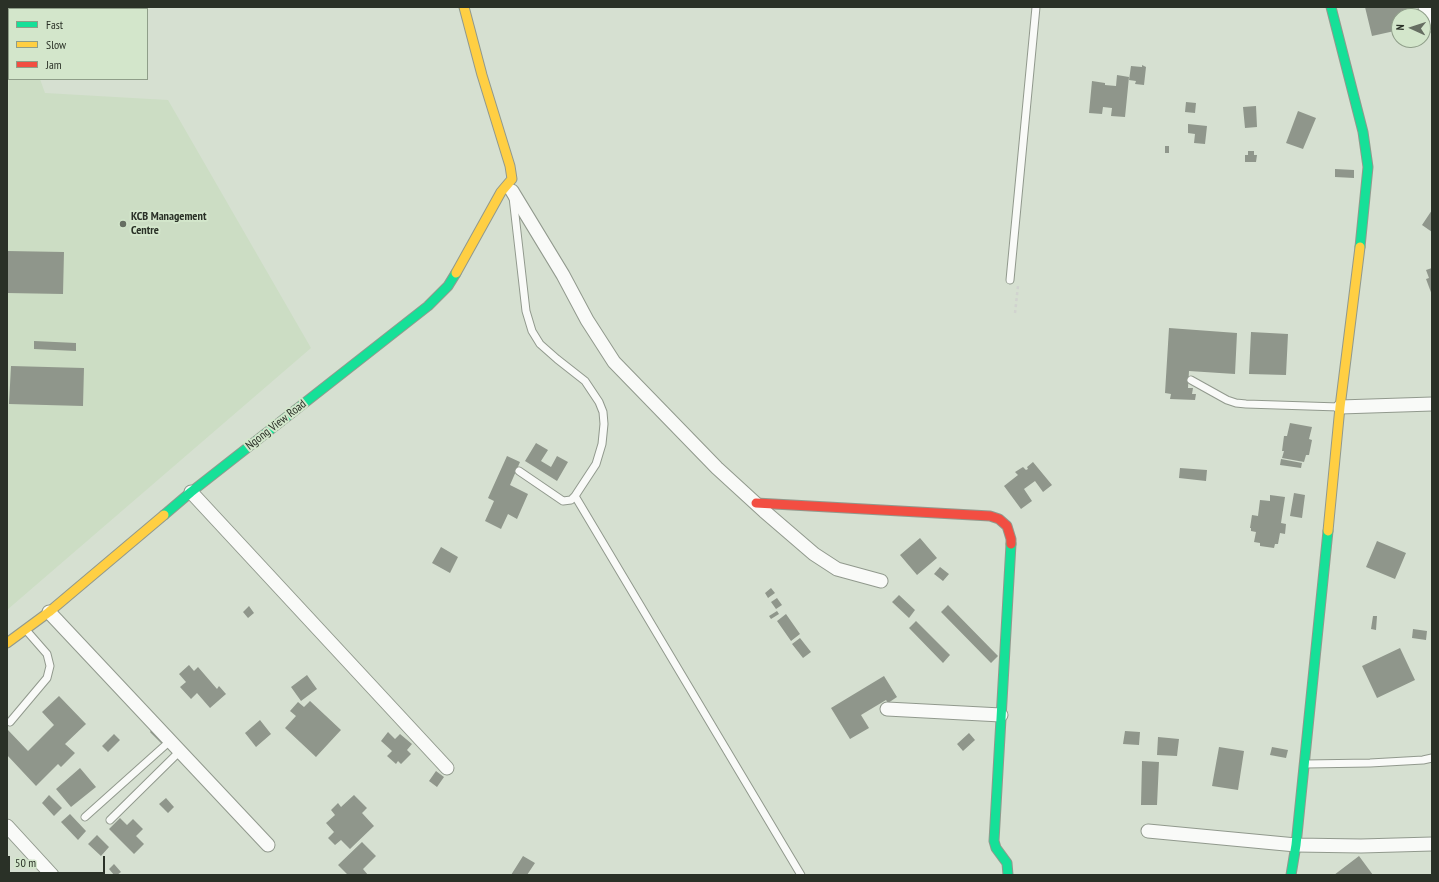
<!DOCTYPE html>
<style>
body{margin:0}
#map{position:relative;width:1439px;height:882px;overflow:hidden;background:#d6e0d1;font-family:"PT Sans Narrow",sans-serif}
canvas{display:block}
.frame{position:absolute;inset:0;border:8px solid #2a3127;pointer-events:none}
.legend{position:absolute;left:8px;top:8px;width:140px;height:72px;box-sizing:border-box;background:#d3e6cb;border:1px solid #8f9e89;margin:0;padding:5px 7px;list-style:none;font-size:12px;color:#2a3127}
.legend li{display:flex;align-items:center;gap:8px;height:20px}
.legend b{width:20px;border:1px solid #8f9e89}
.north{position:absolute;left:1391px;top:8px;width:40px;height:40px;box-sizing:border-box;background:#d3e6cb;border:1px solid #8f9e89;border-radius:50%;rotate:273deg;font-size:11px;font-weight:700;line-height:16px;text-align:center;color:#2a3127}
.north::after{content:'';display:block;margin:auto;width:14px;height:18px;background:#666e62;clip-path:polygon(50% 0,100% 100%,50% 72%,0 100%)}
.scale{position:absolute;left:8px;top:856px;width:97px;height:18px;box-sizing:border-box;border:2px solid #2a3127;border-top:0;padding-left:5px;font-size:12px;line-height:14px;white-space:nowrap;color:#2a3127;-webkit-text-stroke:3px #d3e6cb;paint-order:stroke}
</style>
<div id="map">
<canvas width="1439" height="882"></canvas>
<div class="frame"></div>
<ul class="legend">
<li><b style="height:5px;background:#16e098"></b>Fast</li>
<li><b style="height:5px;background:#ffcf43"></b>Slow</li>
<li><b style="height:5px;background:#f24e42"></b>Jam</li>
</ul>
<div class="north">N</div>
<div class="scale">50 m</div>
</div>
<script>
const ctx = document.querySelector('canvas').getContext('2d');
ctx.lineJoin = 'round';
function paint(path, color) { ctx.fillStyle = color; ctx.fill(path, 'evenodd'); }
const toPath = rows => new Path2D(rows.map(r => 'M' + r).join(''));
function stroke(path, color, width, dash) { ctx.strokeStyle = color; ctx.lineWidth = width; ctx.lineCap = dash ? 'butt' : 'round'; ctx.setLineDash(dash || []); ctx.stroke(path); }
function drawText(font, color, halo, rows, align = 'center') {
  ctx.font = font + ' "PT Sans Narrow",sans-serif'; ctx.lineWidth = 4; ctx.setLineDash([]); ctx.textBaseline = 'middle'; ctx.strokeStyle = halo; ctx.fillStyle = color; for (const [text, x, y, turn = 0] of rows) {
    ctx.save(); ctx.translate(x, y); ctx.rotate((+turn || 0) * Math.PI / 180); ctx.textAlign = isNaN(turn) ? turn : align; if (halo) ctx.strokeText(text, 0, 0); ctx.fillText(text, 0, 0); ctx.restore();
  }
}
paint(toPath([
 [7,7,11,7,12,9,9,9,9,79,40,79,45,93,168,100,311,348,7,610]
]), '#ccddc4');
paint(toPath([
 [1365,7,1411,7,1413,16,1399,16,1399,30,1372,36],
 [1142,65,1146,67,1144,85,1135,84,1136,81,1129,80,1131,66,1142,67],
 [1117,75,1129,77,1125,117,1111,116,1112,108,1103,107,1102,114,1089,113,1092,81,1105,83,1105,85,1116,86],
 [1186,102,1196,103,1195,113,1185,112],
 [1256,106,1257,127,1245,128,1243,107],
 [1298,111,1316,118,1303,149,1286,143],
 [1188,124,1207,126,1205,144,1194,143,1195,134,1188,133],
 [1165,146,1169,146,1169,153,1165,153],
 [1248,151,1254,151,1254,155,1257,155,1256,162,1245,162,1245,155,1248,155],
 [1335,169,1354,170,1354,178,1335,177],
 [1432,210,1432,232,1422,225],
 [7,251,64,252,63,294,7,293],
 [1432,268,1432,295,1426,279,1429,278,1426,270],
 [1169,328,1237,333,1235,374,1189,371,1188,388,1193,388,1192,394,1196,394,1195,400,1170,399,1171,394,1165,393],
 [1251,332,1288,334,1286,375,1249,374],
 [34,341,76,343,76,351,34,349],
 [11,366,84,368,83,406,9,404],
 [1290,423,1312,427,1309,439,1312,440,1309,455,1306,455,1304,462,1282,458,1284,451,1282,451,1284,436,1287,436],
 [536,443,548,450,541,461,551,467,557,456,568,462,557,481,525,461],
 [507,456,520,462,510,485,528,494,517,519,508,514,501,529,485,521,494,501,488,498],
 [1281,459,1302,463,1301,468,1280,465],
 [1033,462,1052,485,1043,492,1035,481,1024,489,1032,501,1021,509,1004,486,1018,475,1015,472,1023,467,1026,470,1028,469,1027,467],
 [1180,468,1207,470,1206,481,1179,478],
 [1294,493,1305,495,1302,518,1290,516],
 [1270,495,1285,497,1281,523,1286,524,1285,534,1280,533,1278,544,1275,544,1274,548,1260,546,1260,543,1254,542,1256,532,1251,531,1251,528,1250,528,1252,515,1258,516,1260,500,1270,501],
 [920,538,937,558,917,575,900,555],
 [1377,541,1406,553,1395,579,1366,567],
 [441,547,458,557,450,573,432,563],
 [940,567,949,574,943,581,934,574],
 [771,588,775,593,768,598,765,593],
 [899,595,915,610,909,618,892,602],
 [777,598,782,605,776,609,771,602],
 [948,605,998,656,991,663,941,612],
 [249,606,254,613,248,618,243,612],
 [777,611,779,614,771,619,769,616],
 [786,614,800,634,791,641,777,621],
 [1373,616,1377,616,1376,630,1371,629],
 [916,621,950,655,943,663,909,628],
 [1413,629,1427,631,1426,640,1412,638],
 [800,638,811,652,803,658,792,644],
 [1400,648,1415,680,1377,698,1362,666],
 [189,665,194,671,198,667,217,689,219,686,226,694,210,708,197,693,191,699,180,687,186,682,179,674],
 [307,675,317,689,301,701,291,687],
 [884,676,897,697,888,703,886,700,861,715,869,728,850,739,831,708],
 [59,696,86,724,65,744,75,753,61,767,58,764,36,786,7,755,7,729,28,751,54,725,42,712],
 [310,701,341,730,316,757,285,728,296,716,290,711,298,702,304,707],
 [260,720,271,734,256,747,245,733],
 [154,727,168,740,163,745,150,732],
 [1125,731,1140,732,1139,745,1123,744],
 [388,732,395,739,400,734,412,744,407,750,411,754,401,764,398,761,396,764,387,756,392,751,381,741],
 [969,733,975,740,963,751,957,744],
 [114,734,120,740,108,752,102,746],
 [1158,737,1179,739,1177,756,1157,755],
 [1219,747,1244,751,1238,790,1212,786],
 [1272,747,1288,750,1286,758,1270,755],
 [1142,761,1159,762,1157,805,1141,805],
 [80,768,96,787,71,807,56,789],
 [436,771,444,777,437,787,429,781],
 [49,795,62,808,54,816,42,803],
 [354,795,367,808,362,813,374,826,350,849,341,840,335,845,328,838,334,832,326,823,335,815,331,810,338,803,341,807],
 [166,798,174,807,168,813,159,804],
 [70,814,86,831,78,840,61,822],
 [120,818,127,825,133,819,143,829,136,836,144,844,134,854,109,829],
 [97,835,109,847,101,856,88,844],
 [362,842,376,856,363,869,368,875,348,875,338,865],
 [523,856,535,863,527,875,511,875],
 [1359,856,1373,875,1334,875],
 [114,864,121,872,117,875,114,875,109,869]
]), '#8f968b');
const lane = toPath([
 [513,197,526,311,532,331,540,344,557,359,585,381,599,402,603,412,604,424,602,444,596,464,575,496,571,500,563,501,519,471],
 [1010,280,1036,7],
 [1191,380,1227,400,1236,403,1246,404,1339,407],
 [575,496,801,875],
 [10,722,47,678,50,666,47,654,26,630],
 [1306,764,1370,763,1423,760,1432,758],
 [85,817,170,741],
 [110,820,180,751]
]);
const street = toPath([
 [1425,7,1431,25],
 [512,191,563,275,587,320,614,362,717,468,764,511,814,554,837,569,881,581],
 [1340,407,1432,404],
 [191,492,447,768],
 [49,612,268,845],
 [887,709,1001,715],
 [7,826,52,875],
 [1148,831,1296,845,1361,846,1432,844]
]);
const fast = toPath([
 [1331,7,1363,132,1368,167,1360,247],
 [164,515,191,492,428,306,448,286,456,273],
 [1008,875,1007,863,996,848,994,841,1011,544],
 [1291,875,1296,845,1328,531]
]);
const slow = toPath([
 [456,273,501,192,512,179,510,166,482,75,464,7],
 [1328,531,1340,407,1360,247],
 [7,643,49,612,164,515]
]);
const jam = toPath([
 [756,503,990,516,999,519,1007,526,1011,539,1011,544]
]);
stroke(lane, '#91998d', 9);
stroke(street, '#91998d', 15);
stroke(fast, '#91998d', 11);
stroke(slow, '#91998d', 11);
stroke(jam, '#91998d', 11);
stroke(toPath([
 [1015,313,1018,286]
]), '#d1d3cf', 2.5, [3, 3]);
stroke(lane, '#f9faf8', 7);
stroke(street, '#f9faf8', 13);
stroke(fast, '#16e098', 9);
stroke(slow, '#ffcf43', 9);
stroke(jam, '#f24e42', 9);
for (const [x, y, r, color] of [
 [123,224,4,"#666e62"]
]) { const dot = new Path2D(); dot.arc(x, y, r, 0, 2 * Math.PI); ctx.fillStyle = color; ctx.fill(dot); stroke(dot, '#d3e6cb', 1.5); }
drawText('bold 12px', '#2a3127', '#d3e6cb', [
 ["KCB Management",131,217],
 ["Centre",131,231]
], 'left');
drawText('12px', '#2a3127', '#d3e6cb', [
 ["Ngong View Road",276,425,-38]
]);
</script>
